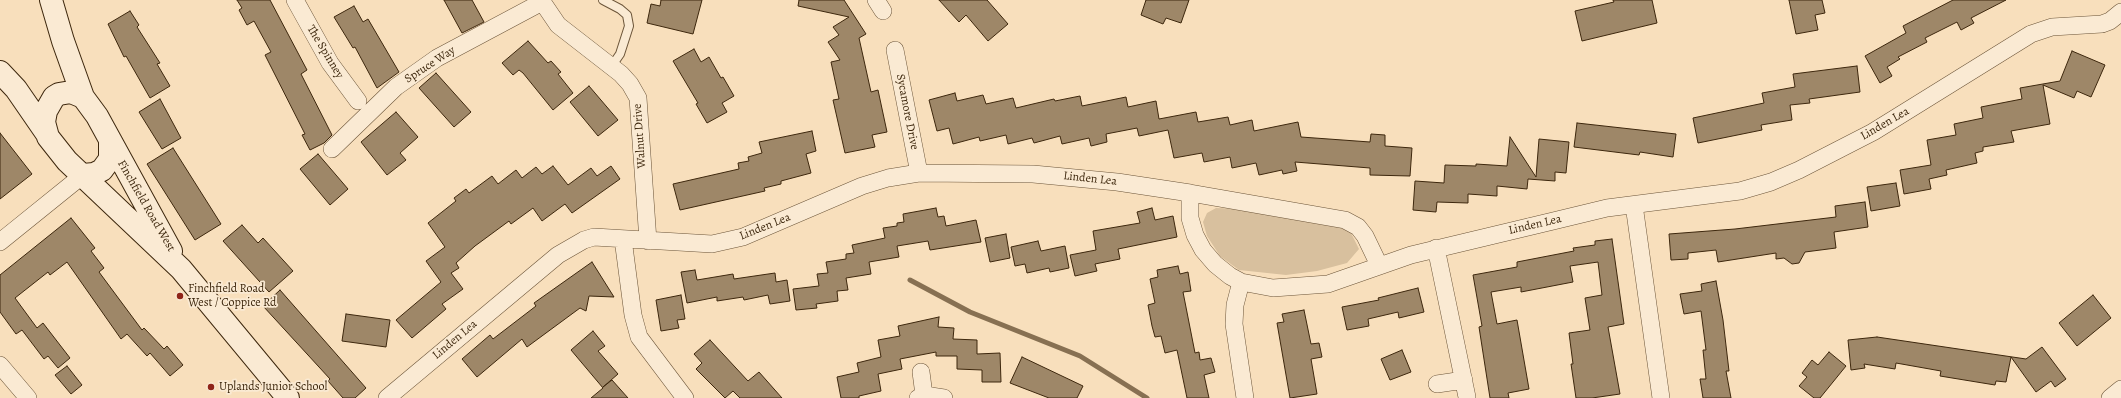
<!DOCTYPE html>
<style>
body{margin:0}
canvas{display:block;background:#f8dfbc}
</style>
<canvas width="2121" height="398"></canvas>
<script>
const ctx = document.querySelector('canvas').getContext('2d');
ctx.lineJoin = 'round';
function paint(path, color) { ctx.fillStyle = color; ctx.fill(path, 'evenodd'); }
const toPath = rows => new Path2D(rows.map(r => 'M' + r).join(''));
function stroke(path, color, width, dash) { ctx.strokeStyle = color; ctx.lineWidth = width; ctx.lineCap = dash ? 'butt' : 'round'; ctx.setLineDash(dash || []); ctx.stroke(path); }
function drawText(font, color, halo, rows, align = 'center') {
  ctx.font = font + ' Alegreya,serif'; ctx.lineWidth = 3.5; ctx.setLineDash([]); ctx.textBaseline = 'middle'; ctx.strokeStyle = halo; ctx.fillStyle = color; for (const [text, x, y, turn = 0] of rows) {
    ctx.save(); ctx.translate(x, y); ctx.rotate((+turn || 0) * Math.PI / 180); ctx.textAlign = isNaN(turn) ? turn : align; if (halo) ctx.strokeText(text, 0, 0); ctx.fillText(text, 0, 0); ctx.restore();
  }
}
paint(toPath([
 [1216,208,1262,210,1323,225,1338,224,1351,233,1359,249,1347,263,1317,271,1286,275,1239,270,1220,256,1207,236,1203,222,1207,213]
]), '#d8c09e');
stroke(toPath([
 [910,280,970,312,1080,356,1147,398]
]), '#877052', 5);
const building = toPath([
 [237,0,270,0,307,70,301,74,332,135,324,143,310,150,302,135,305,134,265,55,271,52,254,21,247,25,239,10,242,8,237,0],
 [444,0,472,0,484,22,462,33,444,0],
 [661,0,702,0,693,34,647,23,651,4,660,6,661,0],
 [799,0,844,0,866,34,859,38,871,92,878,90,887,132,872,135,875,147,845,153,833,100,839,99,831,62,840,60,828,42,839,35,833,27,849,17,798,6,799,0],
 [939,0,987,0,1008,24,988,41,966,15,959,22,939,0],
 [1146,0,1189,0,1181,23,1166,18,1163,24,1141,15,1146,0],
 [1613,0,1652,0,1657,23,1582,41,1575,11,1614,2,1613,0],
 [1789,0,1822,0,1825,13,1815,15,1818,30,1796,34,1789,0],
 [1953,0,2006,0,1971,18,1974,23,1961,30,1957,22,1925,38,1927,42,1898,57,1900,59,1887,67,1892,76,1880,83,1865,56,1906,33,1903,26,1953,0],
 [354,6,363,22,368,19,399,72,377,88,355,47,353,48,334,17,354,6],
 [130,11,139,25,137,27,160,63,157,64,170,86,150,98,126,56,124,57,108,24,130,11],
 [528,41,548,63,551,61,561,72,558,74,573,93,553,110,523,73,519,70,513,75,502,63,528,41],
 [694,49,701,62,709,57,721,78,723,77,734,96,722,103,727,112,707,123,696,104,698,103,673,61,694,49],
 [2072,51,2105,65,2091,97,2077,91,2074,98,2043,85,2050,124,2011,131,2014,142,1983,147,1983,151,1975,153,1977,163,1946,170,1947,175,1929,179,1931,189,1904,194,1900,170,1931,165,1927,140,1956,135,1954,124,1983,118,1981,107,2022,99,2020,88,2060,81,2072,51],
 [1857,66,1860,92,1809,99,1810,103,1790,105,1792,120,1761,125,1762,130,1698,143,1693,118,1764,103,1762,93,1795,87,1793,74,1857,66],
 [436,73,471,112,454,127,419,88,436,73],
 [589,86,618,120,598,136,570,102,589,86],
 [955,93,957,101,983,95,986,104,1013,98,1016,108,1054,99,1055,101,1080,96,1082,106,1126,97,1128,107,1156,101,1159,119,1196,112,1198,122,1228,117,1230,125,1252,120,1254,131,1298,122,1301,137,1370,142,1371,134,1385,135,1385,146,1412,148,1410,176,1370,175,1370,168,1295,162,1297,171,1283,174,1282,170,1259,175,1256,163,1232,168,1230,157,1204,162,1202,153,1174,158,1168,130,1139,136,1137,128,1106,134,1107,142,1091,146,1089,138,1062,144,1060,136,1034,143,1032,138,1008,144,1006,135,980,141,979,137,953,144,949,128,937,131,929,100,955,93],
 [160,99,181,138,162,149,139,112,160,99],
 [396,112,418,137,400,153,406,160,387,175,361,142,396,112],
 [1577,123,1676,134,1673,157,1640,152,1639,155,1574,147,1577,123],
 [812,131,816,151,806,154,811,173,781,181,781,184,764,188,765,191,680,210,673,184,739,169,738,163,749,161,748,157,762,153,759,142,812,131],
 [0,133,32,174,0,199,0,133],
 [1510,137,1536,177,1539,139,1569,142,1566,173,1555,172,1555,181,1528,179,1527,189,1497,186,1497,196,1468,194,1468,203,1437,202,1436,212,1413,210,1415,181,1444,183,1445,165,1476,166,1476,164,1507,166,1510,137],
 [173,148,221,224,195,240,147,164,173,148],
 [318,154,348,189,330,205,300,169,318,154],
 [553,166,568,185,591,168,597,176,611,166,620,179,572,213,565,204,542,221,533,208,511,224,509,221,475,246,456,263,459,268,451,273,463,289,442,304,446,309,412,338,396,320,441,282,426,261,445,247,428,223,456,201,454,198,466,189,469,193,492,176,498,184,516,170,522,178,536,167,542,174,553,166],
 [1896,183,1900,206,1871,211,1867,187,1896,183],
 [1865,202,1868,227,1834,232,1836,248,1805,252,1799,263,1792,264,1784,258,1776,259,1776,253,1718,262,1716,250,1688,253,1688,259,1671,260,1669,234,1735,229,1836,217,1835,206,1865,202],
 [936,208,938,217,944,216,946,226,976,220,981,242,930,250,928,241,897,246,899,257,869,262,871,274,846,278,848,290,837,291,838,301,816,304,817,308,796,310,793,289,819,286,817,274,828,273,826,262,846,259,846,254,854,253,852,245,885,238,883,228,897,226,897,223,904,222,903,214,936,208],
 [1152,208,1155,220,1173,216,1177,237,1118,249,1120,259,1095,264,1097,271,1075,276,1070,255,1096,250,1093,231,1140,223,1137,212,1152,208],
 [71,218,95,248,91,251,104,268,99,272,142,330,144,328,164,349,167,346,183,365,170,376,150,353,147,356,127,334,121,339,67,262,50,275,48,272,15,298,37,328,43,323,70,358,58,368,48,356,44,359,22,330,16,334,0,312,0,275,71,218],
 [242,225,258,243,263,238,293,271,269,292,223,241,242,225],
 [1006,234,1010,258,990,262,985,238,1006,234],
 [1612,239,1624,324,1608,327,1620,394,1592,398,1576,398,1571,364,1573,364,1569,333,1590,330,1585,298,1602,295,1598,262,1570,266,1573,282,1521,292,1521,287,1491,292,1497,324,1517,320,1529,389,1508,393,1509,398,1490,398,1479,327,1482,326,1473,275,1517,267,1517,262,1574,251,1573,248,1595,245,1595,241,1612,239],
 [1038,241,1041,251,1065,246,1069,268,1050,272,1049,268,1027,273,1025,264,1015,266,1011,247,1038,241],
 [592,262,614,297,589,296,586,311,580,308,527,347,522,339,477,377,462,359,490,335,493,339,536,306,534,303,592,262],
 [1178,266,1180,274,1188,272,1191,291,1183,292,1195,353,1199,352,1200,360,1211,358,1215,372,1204,375,1209,398,1187,398,1177,350,1165,353,1161,336,1155,337,1152,326,1148,305,1155,303,1150,279,1158,277,1157,270,1178,266],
 [695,270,697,280,733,274,734,279,775,273,776,282,787,280,790,301,770,304,768,295,744,300,743,297,717,301,717,297,687,303,681,272,695,270],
 [1716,281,1723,320,1729,371,1726,371,1731,398,1703,398,1700,379,1706,379,1703,350,1706,350,1701,311,1684,314,1680,294,1702,291,1701,284,1716,281],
 [1418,288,1424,312,1399,318,1398,312,1368,319,1369,326,1347,330,1342,307,1379,300,1378,298,1418,288],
 [280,290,366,388,355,398,343,398,328,381,330,379,263,306,280,290],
 [681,295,685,319,677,320,679,328,661,331,656,300,681,295],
 [2093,295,2111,318,2077,346,2059,323,2093,295],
 [1304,310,1311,344,1319,343,1322,357,1311,359,1317,394,1290,398,1277,323,1284,322,1282,314,1304,310],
 [346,314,390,320,386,347,342,341,346,314],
 [939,317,938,327,954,328,953,339,977,340,977,354,1000,353,1001,382,982,382,982,370,957,369,957,356,936,356,936,352,900,359,902,369,878,374,881,391,859,396,859,398,841,398,837,377,859,372,857,363,881,357,878,340,900,336,898,326,939,317],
 [593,331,605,346,598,351,618,374,603,387,612,380,628,398,591,398,603,388,571,350,593,331],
 [1877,337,2026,359,2042,347,2066,379,2055,387,2051,381,2036,392,2011,357,2006,382,1996,381,1995,385,1940,376,1941,371,1896,363,1895,369,1864,364,1865,368,1851,370,1848,340,1877,337],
 [710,340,748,381,759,372,782,398,740,398,733,391,725,398,696,369,702,363,694,354,710,340],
 [1402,350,1411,372,1390,380,1381,359,1402,350],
 [1829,352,1846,366,1820,398,1814,398,1799,386,1807,377,1802,373,1812,360,1818,365,1829,352],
 [1022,357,1083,386,1077,398,1049,398,1010,383,1022,357],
 [67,366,82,385,71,394,55,375,67,366]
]);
paint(building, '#9e8768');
stroke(building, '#3d270d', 1);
const lane = toPath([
 [603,0,620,9,627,15,629,26,620,54,611,67]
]);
const street = toPath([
 [295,0,330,63,358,101],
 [541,0,558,25,621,74,630,84,638,98,648,241],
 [876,0,883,11],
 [895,50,919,173],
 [332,149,396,87,437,58,542,2],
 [1190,193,1345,220,1358,227,1365,236,1379,265],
 [1634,205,1661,398],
 [623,239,633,315,639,337,685,398],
 [0,242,83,175],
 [1436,248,1467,397],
 [1241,282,1235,305,1234,324,1245,398],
 [0,365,28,398],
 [921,372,924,395],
 [1437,384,1464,380],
 [387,398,558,255,584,240,594,237,712,244,743,237,862,186,888,178,919,173,1033,174,1117,182,1190,193,1190,218,1195,235,1203,250,1215,264,1230,276,1241,282,1273,288,1328,284,1411,255,1549,222,1607,208,1740,191,1771,182,1799,170,1873,132,2031,34,2052,27,2102,24,2110,21,2121,12],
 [918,398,924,395,944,398],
 [2110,398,2121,389]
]);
const secondary = toPath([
 [51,0,63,41,83,97,97,116,171,251],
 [0,72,16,89,47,134],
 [83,97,71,92,59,94,54,97,46,111,44,122,48,137,67,161,181,269,288,398],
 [83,175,94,174,102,170,110,159,110,143]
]);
stroke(lane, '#6c5539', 10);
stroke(street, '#6c5539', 18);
stroke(secondary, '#3d270d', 24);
stroke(lane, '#faead3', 8);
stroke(street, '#faead3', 17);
stroke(secondary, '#faead3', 22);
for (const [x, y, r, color] of [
 [180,296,4,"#8f2418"],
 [211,387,4,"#8f2418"]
]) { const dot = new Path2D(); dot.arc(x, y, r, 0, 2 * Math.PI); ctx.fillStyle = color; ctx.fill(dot); stroke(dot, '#faead3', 1.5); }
drawText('12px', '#3d270d', '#faead3', [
 ["The Spinney",325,52,59],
 ["Spruce Way",430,65,-33],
 ["Sycamore Drive",907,112,79],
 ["Linden Lea",1885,124,-30],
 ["Walnut Drive",640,136,-94],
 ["Linden Lea",1090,179,6],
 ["Finchfield Road West",146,206,60],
 ["Linden Lea",1535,225,-13],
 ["Linden Lea",765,227,-22],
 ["Linden Lea",455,340,-40]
]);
drawText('12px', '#3d270d', '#faead3', [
 ["Finchfield Road",188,289],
 ["West / Coppice Rd",188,303],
 ["Uplands Junior School",219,387]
], 'left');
</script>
